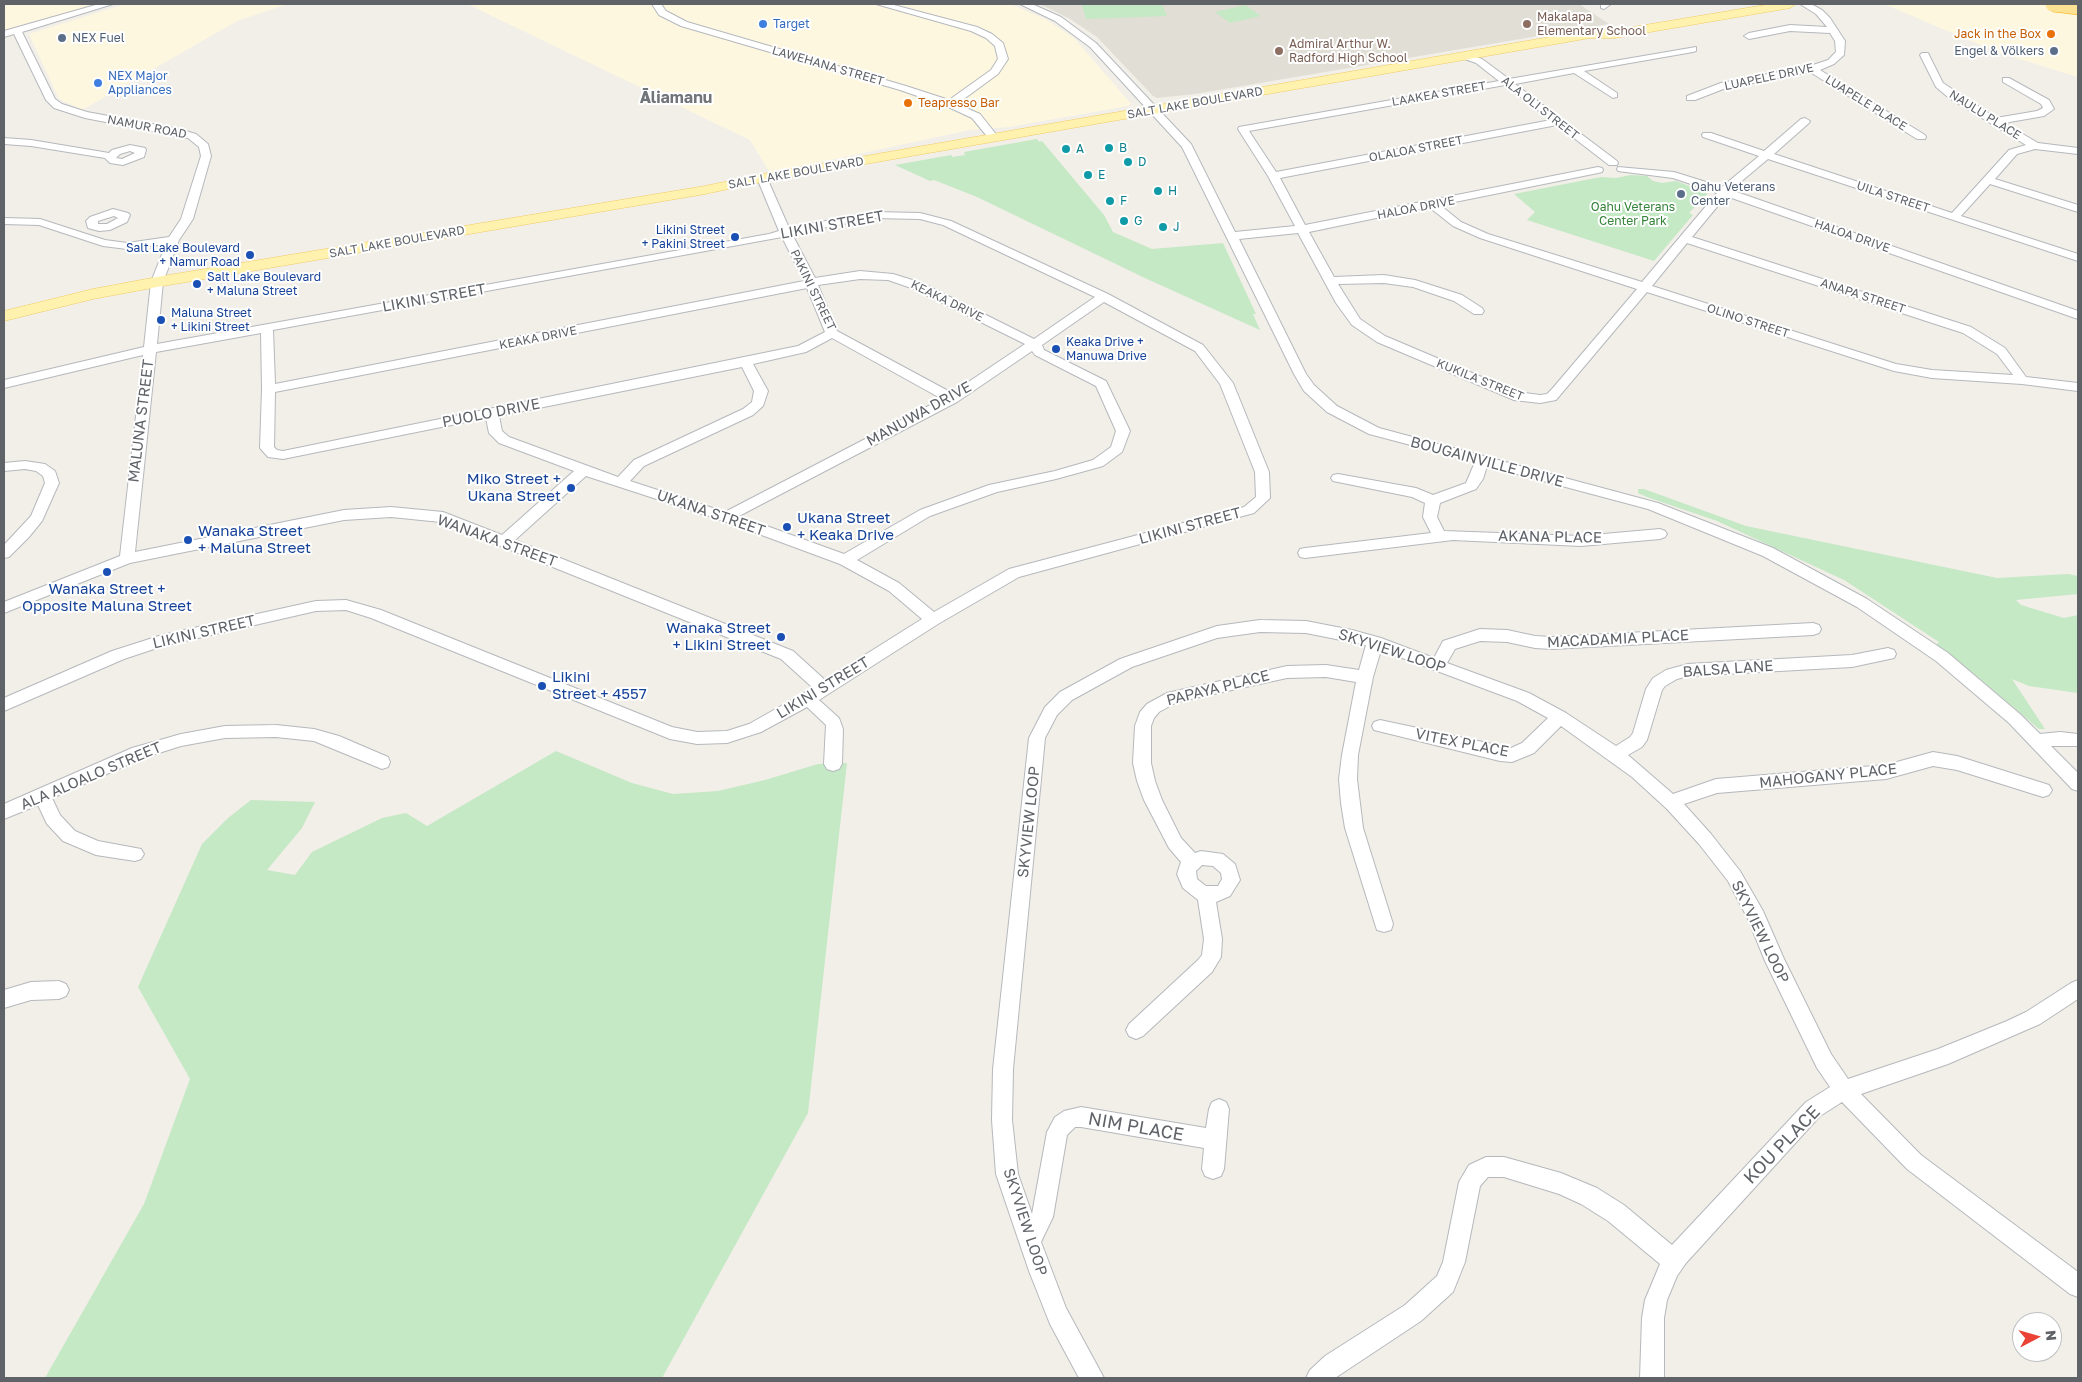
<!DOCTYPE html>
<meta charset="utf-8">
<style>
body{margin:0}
#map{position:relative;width:2082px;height:1382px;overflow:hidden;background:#f1efe8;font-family:"Golos Text",sans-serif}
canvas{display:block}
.frame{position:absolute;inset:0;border:5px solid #5f6368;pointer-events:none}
.north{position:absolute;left:2012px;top:1312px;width:50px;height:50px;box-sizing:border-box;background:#fff;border:1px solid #bfc1c3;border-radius:50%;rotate:84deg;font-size:14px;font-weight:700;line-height:20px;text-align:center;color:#5f6368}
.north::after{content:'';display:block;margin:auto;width:18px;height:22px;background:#ea4335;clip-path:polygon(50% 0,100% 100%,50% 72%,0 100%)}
</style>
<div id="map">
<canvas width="2082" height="1382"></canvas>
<div class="frame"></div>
<div class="north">N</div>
</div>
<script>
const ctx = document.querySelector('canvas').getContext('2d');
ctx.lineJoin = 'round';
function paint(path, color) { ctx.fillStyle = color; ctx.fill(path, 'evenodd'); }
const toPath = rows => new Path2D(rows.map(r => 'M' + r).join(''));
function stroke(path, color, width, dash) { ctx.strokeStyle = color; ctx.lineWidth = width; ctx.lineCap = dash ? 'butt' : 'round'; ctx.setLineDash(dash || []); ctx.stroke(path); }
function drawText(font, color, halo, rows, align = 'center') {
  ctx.font = font + ' "Golos Text",sans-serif'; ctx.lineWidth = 4; ctx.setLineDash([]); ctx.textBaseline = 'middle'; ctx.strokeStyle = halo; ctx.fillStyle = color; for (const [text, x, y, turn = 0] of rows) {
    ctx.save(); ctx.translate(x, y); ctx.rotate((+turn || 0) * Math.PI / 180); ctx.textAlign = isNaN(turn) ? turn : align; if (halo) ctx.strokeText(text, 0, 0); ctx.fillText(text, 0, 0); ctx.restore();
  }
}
paint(toPath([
 [4,4,96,4,43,21,4,30],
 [125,4,288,4,237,21,82,110,59,99,29,34],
 [467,4,1010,4,1047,20,1074,38,1131,104,1128,106,1009,127,970,130,770,173,750,140],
 [1884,4,2055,4,2078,12,2078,77,1997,52]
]), '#fef7e0');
paint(toPath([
 [1040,4,1579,4,1609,24,1195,94,1157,98,1153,96,1097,37,1070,19]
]), '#e1ded6');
paint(toPath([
 [1075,4,1162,4,1167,16,1086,19,1082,5],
 [1245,5,1261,16,1230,23,1215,12],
 [1037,139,1039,142,1042,141,1104,215,1113,232,1152,249,1223,243,1256,314,1253,314,1260,330,1147,279,977,197,934,180,930,181,895,165,951,155,953,157,965,155,964,152],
 [1631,175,1647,176,1653,181,1662,183,1676,181,1708,193,1689,213,1693,215,1654,261,1527,220,1535,212,1514,194,1601,177,1616,178],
 [1638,489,1644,489,1746,526,1997,578,2068,574,2078,576,2078,594,2016,600,2021,605,2064,618,2078,615,2078,693,2029,686,2012,679,2045,729,2039,729,1973,673,1935,645,1939,642,1844,580,1717,521,1647,497,1638,493],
 [556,751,632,783,673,794,718,791,765,780,818,764,847,763,808,1113,662,1378,45,1378,144,1204,190,1079,138,987,202,844,228,818,251,800,315,802,302,828,267,870,295,875,312,852,382,818,406,813,427,826]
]), '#c5e8c5');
const minor = toPath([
 [99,4,113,4,22,32,55,99,62,104,87,112,179,129,196,134,208,144,211,156,193,219,179,240,163,282,157,344,769,234,779,231,757,178,762,175,767,178,789,228,873,212,920,213,951,221,1108,294,1203,345,1233,383,1269,472,1270,498,1254,513,1019,577,938,624,819,700,839,718,843,729,842,764,839,769,833,771,827,769,824,764,826,725,807,707,761,732,727,743,697,744,670,739,371,618,346,610,316,611,163,646,124,659,4,711,4,698,112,651,162,635,316,601,346,600,381,610,672,727,697,732,727,731,749,724,813,688,781,659,441,522,391,517,344,520,130,563,4,613,4,602,120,556,143,355,4,388,4,380,144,347,151,282,166,244,127,249,103,246,39,225,4,224,4,218,40,219,105,240,127,243,169,237,181,219,201,156,199,147,188,138,85,118,54,108,46,100,14,34,4,37,4,31,99,4],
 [873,218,920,219,943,225,1095,297,1034,339,922,283,893,274,860,271,815,278,792,234,873,218],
 [782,237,804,281,275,384,273,330,782,237],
 [860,279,888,280,914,289,1025,344,952,393,837,331,818,285,860,279],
 [807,288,825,332,798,346,283,451,277,450,274,447,275,392,807,288],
 [1104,302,1195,351,1220,384,1255,472,1256,497,1244,507,1009,569,934,612,899,583,857,560,930,516,997,492,1056,479,1103,466,1122,452,1130,431,1106,381,1044,350,1042,345,1104,302],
 [261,333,262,389,260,448,268,457,283,459,486,418,489,433,499,443,574,471,502,535,443,512,391,507,344,510,135,552,156,352,261,333],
 [832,338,942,399,725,512,630,481,644,466,753,415,763,406,768,391,753,364,806,352,832,338],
 [1032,351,1035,355,1096,386,1116,431,1111,447,1093,460,1055,471,989,485,920,510,844,554,739,516,957,402,1032,351],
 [742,367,754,391,752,402,743,409,634,460,618,477,509,437,502,431,499,416,742,367],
 [586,476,721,520,840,564,889,591,922,619,825,680,793,651,515,540,586,476],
 [652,4,661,4,666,11,687,22,906,86,949,100,991,70,998,59,995,46,986,38,971,31,876,4,890,4,977,27,992,34,1003,43,1008,59,998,74,957,104,980,114,999,138,994,141,990,140,972,118,946,106,900,90,681,26,659,15,652,4],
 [1020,4,1032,4,1061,17,1096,43,1191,144,1235,232,1295,226,1268,176,1238,129,1239,127,1499,81,1476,63,1462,58,1462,54,1465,53,1482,59,1509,79,1696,47,1696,51,1693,52,1584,71,1617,93,1617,97,1613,98,1574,73,1515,84,1617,161,1618,163,1617,165,1609,165,1557,125,1280,178,1305,225,1598,167,1602,168,1603,170,1602,172,1598,173,1440,205,1461,222,1488,234,1642,282,1717,193,1673,178,1618,171,1617,169,1618,167,1674,172,1722,187,1759,156,1703,137,1702,135,1703,133,1711,133,1764,151,1801,119,1805,118,1810,121,1809,123,1774,154,1952,213,2009,150,2026,145,1949,98,1936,87,1920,55,1922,53,1928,53,1943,83,1996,118,2037,111,2043,108,2041,104,2003,82,2003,78,2009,78,2049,100,2054,109,2044,116,2004,123,2038,143,2078,148,2078,154,2035,149,2017,154,1995,179,2078,205,2078,212,1990,184,1961,216,2078,254,2078,261,1768,159,1731,190,2078,311,2078,319,1726,196,1692,237,1971,327,2005,348,2026,377,2078,383,2078,391,2022,384,1932,378,1894,371,1647,292,1556,400,1540,403,1514,400,1377,342,1352,325,1336,303,1298,233,1239,239,1306,374,1314,385,1337,406,1379,428,1658,503,1773,548,1867,599,1948,653,2021,715,2040,734,2060,732,2078,734,2078,746,2051,746,2078,773,2078,791,2072,789,2009,723,1936,661,1857,607,1763,556,1648,509,1487,466,1483,479,1476,489,1440,503,1437,517,1444,531,1581,536,1660,529,1665,531,1667,534,1665,537,1660,539,1581,546,1453,540,1305,558,1300,557,1298,553,1300,549,1305,548,1431,533,1423,517,1425,503,1412,497,1333,481,1331,478,1333,475,1338,474,1416,488,1433,495,1466,483,1475,462,1369,434,1327,412,1304,391,1294,374,1182,147,1090,47,1055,21,1020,4],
 [1505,85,1551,120,1276,172,1249,131,1505,85],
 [1429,207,1453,226,1480,238,1637,289,1552,389,1547,394,1540,395,1517,392,1385,336,1360,319,1338,284,1384,283,1413,287,1454,301,1474,314,1482,314,1484,311,1482,308,1462,295,1415,280,1384,275,1334,277,1309,232,1429,207],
 [1687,243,1963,333,1997,354,2013,375,1932,370,1896,364,1652,286,1687,243],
 [1601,4,1611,4,1604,9,1601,8,1601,4],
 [1800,4,1811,4,1822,10,1830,18,1845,41,1844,55,1834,64,1820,70,1925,135,1926,137,1925,139,1917,139,1810,72,1726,88,1695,100,1687,100,1687,96,1721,83,1810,66,1828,60,1836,52,1835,41,1830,33,1790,31,1749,39,1744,36,1749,33,1790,25,1827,27,1816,14,1800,4],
 [4,138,31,140,109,153,112,150,130,145,145,148,146,150,144,157,123,165,110,163,105,158,31,146,4,144,4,138],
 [130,151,135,153,122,159,116,158,120,154,130,151],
 [113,209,128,213,130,215,127,222,110,230,99,231,88,228,86,221,90,217,113,209],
 [114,216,118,218,107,224,98,224,98,221,114,216],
 [25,461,45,464,55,471,59,483,42,521,29,537,9,557,4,558,4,545,31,516,45,483,43,476,36,471,25,469,4,471,4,463,25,461],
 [1260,620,1306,621,1352,630,1381,638,1434,658,1443,641,1480,629,1507,630,1535,636,1552,637,1813,623,1819,625,1821,629,1819,633,1813,635,1552,649,1535,648,1507,642,1480,641,1455,649,1447,663,1529,693,1566,713,1616,746,1630,737,1633,733,1646,689,1653,678,1666,670,1688,664,1852,655,1888,648,1894,650,1896,654,1894,658,1852,667,1688,676,1677,679,1665,686,1662,690,1647,740,1642,747,1628,755,1673,794,1716,779,1886,765,1933,752,1957,756,2049,785,2052,790,2049,795,2043,797,1957,770,1933,766,1886,779,1717,793,1684,804,1711,834,1740,871,1763,911,1784,959,1831,1054,1848,1079,1938,1049,2007,1021,2026,1012,2071,983,2078,980,2078,999,2040,1024,1948,1064,1861,1094,1921,1155,2078,1272,2078,1297,2070,1294,1907,1169,1842,1102,1820,1116,1686,1263,1677,1276,1667,1300,1664,1318,1664,1378,1640,1378,1642,1318,1645,1300,1660,1264,1608,1221,1581,1204,1559,1194,1504,1177,1488,1177,1480,1186,1465,1262,1453,1292,1421,1321,1335,1378,1306,1378,1310,1370,1325,1356,1405,1305,1437,1276,1443,1262,1459,1182,1469,1165,1486,1157,1504,1157,1561,1173,1597,1188,1624,1205,1672,1245,1806,1102,1830,1087,1817,1068,1765,961,1748,919,1728,881,1699,844,1667,809,1632,777,1561,726,1534,753,1512,762,1500,761,1374,730,1372,726,1374,722,1380,720,1511,748,1522,743,1548,718,1517,701,1381,650,1373,677,1358,755,1357,779,1363,828,1393,924,1391,930,1384,932,1377,930,1375,924,1345,828,1341,803,1339,779,1342,755,1356,682,1326,677,1287,678,1177,702,1159,712,1154,718,1151,726,1151,763,1155,781,1162,800,1181,838,1195,853,1201,851,1223,854,1235,864,1240,880,1230,896,1216,902,1222,939,1221,957,1212,972,1143,1036,1136,1039,1129,1036,1126,1030,1129,1024,1198,960,1202,955,1204,939,1198,900,1183,888,1177,874,1181,862,1169,848,1144,800,1137,781,1133,763,1135,726,1140,712,1147,704,1167,693,1287,666,1326,665,1359,670,1366,645,1306,633,1260,632,1217,638,1132,667,1072,700,1057,715,1045,738,1013,1069,1012,1120,1018,1174,1032,1214,1047,1132,1055,1117,1064,1111,1081,1107,1206,1128,1209,1109,1212,1102,1219,1099,1226,1102,1229,1109,1224,1169,1221,1176,1213,1179,1205,1176,1202,1169,1204,1148,1081,1127,1075,1127,1067,1135,1053,1217,1041,1242,1066,1308,1104,1378,1079,1378,1050,1324,1029,1271,996,1174,992,1120,993,1069,1029,738,1045,707,1060,692,1120,659,1217,626,1260,620],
 [1202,865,1213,866,1221,873,1222,879,1218,886,1206,886,1197,879,1196,871,1202,865],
 [276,725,314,729,339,736,388,757,390,762,388,767,382,769,314,741,276,737,225,738,181,746,143,758,52,798,60,815,75,831,98,841,141,849,144,854,141,859,135,861,96,855,63,841,47,824,38,805,4,819,4,804,132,748,181,734,225,726,276,725],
 [59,981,66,984,69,990,66,996,59,999,31,1000,4,1008,4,990,31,982,59,981]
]);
const major = toPath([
 [1771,4,1796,4,1790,8,1615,38,1590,38,762,182,705,194,157,287,93,299,4,321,4,311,93,289,157,277,705,186,762,174,1590,30,1615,30,1771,4]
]);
stroke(minor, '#b5b8bc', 2);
stroke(major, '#f2c960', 1);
paint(minor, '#fff');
paint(major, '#fff2af');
const highwayBridge = toPath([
 [2053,4,2078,7]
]);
stroke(highwayBridge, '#f9ab00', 16, []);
stroke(highwayBridge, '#fde293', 15);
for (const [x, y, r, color] of [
 [763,24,5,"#3f7fe0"],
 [1527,24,5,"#8d6e63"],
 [2051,34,5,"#e8710a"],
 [62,38,5,"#5c6f8a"],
 [1279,51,5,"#8d6e63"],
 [2054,51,5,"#5c6f8a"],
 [98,83,5,"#3f7fe0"],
 [908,103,5,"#e8710a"],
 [1109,148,5,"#0f9aa8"],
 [1066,149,5,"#0f9aa8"],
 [1128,162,5,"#0f9aa8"],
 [1088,175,5,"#0f9aa8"],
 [1158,191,5,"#0f9aa8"],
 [1681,194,5,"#5c6f8a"],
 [1110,201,5,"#0f9aa8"],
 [1124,221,5,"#0f9aa8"],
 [1163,227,5,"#0f9aa8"],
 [735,237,5,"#1a4fb4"],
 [250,255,5,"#1a4fb4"],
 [197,284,5,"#1a4fb4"],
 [161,320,5,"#1a4fb4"],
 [1056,349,5,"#1a4fb4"],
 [571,488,5,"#1a4fb4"],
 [787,527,5,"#1a4fb4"],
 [188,540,5,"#1a4fb4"],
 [107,572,5,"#1a4fb4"],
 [781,637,5,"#1a4fb4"],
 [542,686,5,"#1a4fb4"]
]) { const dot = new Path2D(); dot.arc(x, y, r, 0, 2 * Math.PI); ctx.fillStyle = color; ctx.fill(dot); stroke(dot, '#fff', 2); }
drawText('12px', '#785e54', '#fff', [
 ["Makalapa",1537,17],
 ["Elementary School",1537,31],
 ["Admiral Arthur W.",1289,44],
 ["Radford High School",1289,58]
], 'left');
drawText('12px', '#366cbe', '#fff', [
 ["Target",773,24],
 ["NEX Major",108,76],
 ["Appliances",108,90]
], 'left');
drawText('12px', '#c56008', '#fff', [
 ["Jack in the Box",2041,34],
 ["Teapresso Bar",918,103,"left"]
], 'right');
drawText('12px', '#4e5e75', '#fff', [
 ["NEX Fuel",72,38],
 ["Engel & Völkers",2044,51,"right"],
 ["Oahu Veterans",1691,187],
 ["Center",1691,201]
], 'left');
drawText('12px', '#5f6368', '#fff', [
 ["LAWEHANA STREET",828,66,16],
 ["LUAPELE DRIVE",1769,77,-12],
 ["LAAKEA STREET",1439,94,-10],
 ["SALT LAKE BOULEVARD",1195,103,-10],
 ["LUAPELE PLACE",1866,103,32],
 ["ALA OLI STREET",1540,108,38],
 ["NAULU PLACE",1985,115,32],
 ["NAMUR ROAD",147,127,11],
 ["OLALOA STREET",1416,149,-11],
 ["SALT LAKE BOULEVARD",796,173,-10],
 ["UILA STREET",1893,197,18],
 ["HALOA DRIVE",1416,208,-11],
 ["HALOA DRIVE",1852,236,19],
 ["SALT LAKE BOULEVARD",397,242,-10],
 ["PAKINI STREET",813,290,64],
 ["ANAPA STREET",1863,296,18],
 ["KEAKA DRIVE",947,301,26],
 ["OLINO STREET",1748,321,18],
 ["KEAKA DRIVE",538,338,-11],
 ["KUKILA STREET",1480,380,22]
]);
drawText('12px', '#0d838f', '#fff', [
 ["B",1119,148],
 ["A",1076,149],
 ["D",1138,162],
 ["E",1098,175],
 ["H",1168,191],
 ["F",1120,201],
 ["G",1134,221],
 ["J",1173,227]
], 'left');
drawText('12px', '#348238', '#fff', [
 ["Oahu Veterans",1633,207],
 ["Center Park",1633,221]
]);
drawText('12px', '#164399', '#fff', [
 ["Likini Street",725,230,"right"],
 ["+ Pakini Street",725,244,"right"],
 ["Salt Lake Boulevard",240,248,"right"],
 ["+ Namur Road",240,262,"right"],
 ["Salt Lake Boulevard",207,277],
 ["+ Maluna Street",207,291],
 ["Maluna Street",171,313],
 ["+ Likini Street",171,327],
 ["Keaka Drive +",1066,342],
 ["Manuwa Drive",1066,356]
], 'left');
drawText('15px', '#5f6368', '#fff', [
 ["LIKINI STREET",832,225,-10],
 ["LIKINI STREET",434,298,-10],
 ["PUOLO DRIVE",491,413,-11],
 ["MANUWA DRIVE",919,414,-29],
 ["MALUNA STREET",141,421,-83],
 ["BOUGAINVILLE DRIVE",1487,462,15],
 ["UKANA STREET",711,513,19],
 ["LIKINI STREET",1190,526,-15],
 ["AKANA PLACE",1550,537,1],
 ["WANAKA STREET",497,541,20],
 ["LIKINI STREET",204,632,-13],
 ["MACADAMIA PLACE",1618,639,-3],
 ["SKYVIEW LOOP",1392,651,18],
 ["BALSA LANE",1728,669,-4],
 ["LIKINI STREET",823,688,-31],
 ["PAPAYA PLACE",1218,688,-14],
 ["VITEX PLACE",1462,743,11],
 ["ALA ALOALO STREET",91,776,-23],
 ["MAHOGANY PLACE",1828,776,-6],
 ["SKYVIEW LOOP",1029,822,-84],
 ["SKYVIEW LOOP",1760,932,64],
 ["SKYVIEW LOOP",1025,1222,72]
]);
drawText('15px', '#164399', '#fff', [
 ["Miko Street +",561,479,"right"],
 ["Ukana Street",561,496,"right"],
 ["Ukana Street",797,518],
 ["+ Keaka Drive",797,535],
 ["Wanaka Street",198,531],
 ["+ Maluna Street",198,548],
 ["Wanaka Street +",107,589,"center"],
 ["Opposite Maluna Street",107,606,"center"],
 ["Wanaka Street",771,628,"right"],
 ["+ Likini Street",771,645,"right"],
 ["Likini",552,677],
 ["Street + 4557",552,694]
], 'left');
drawText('bold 16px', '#70757a', '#fff', [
 ["Āliamanu",676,98]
]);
drawText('18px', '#5f6368', '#fff', [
 ["NIM PLACE",1136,1127,10],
 ["KOU PLACE",1782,1145,-46]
]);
</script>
